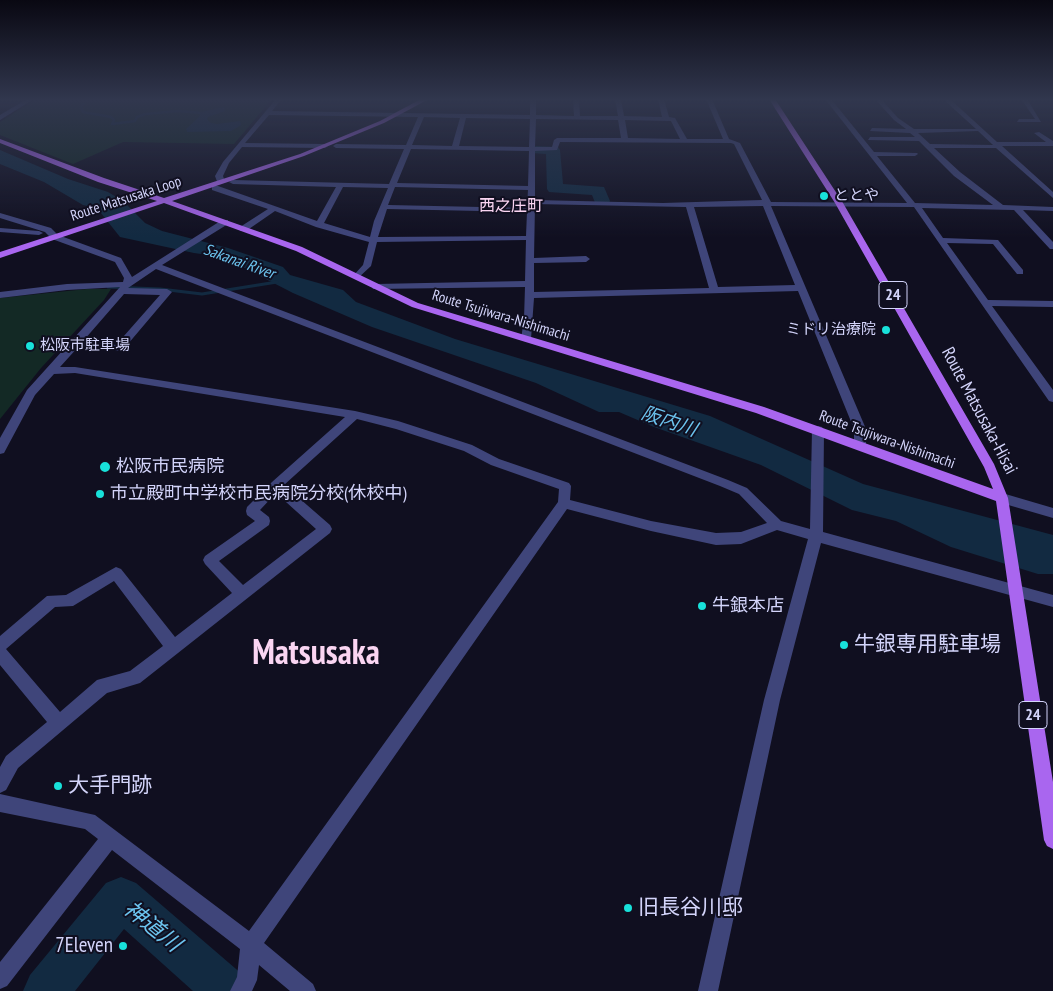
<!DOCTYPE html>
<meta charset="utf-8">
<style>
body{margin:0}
canvas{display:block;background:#100f20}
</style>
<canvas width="1053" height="991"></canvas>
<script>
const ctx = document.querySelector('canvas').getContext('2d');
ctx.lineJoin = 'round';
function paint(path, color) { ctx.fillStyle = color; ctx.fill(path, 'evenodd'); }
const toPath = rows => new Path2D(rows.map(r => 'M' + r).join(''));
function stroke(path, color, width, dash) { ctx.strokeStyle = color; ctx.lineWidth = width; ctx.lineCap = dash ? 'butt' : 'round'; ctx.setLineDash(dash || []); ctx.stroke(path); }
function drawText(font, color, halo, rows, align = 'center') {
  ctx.font = font + ' "PT Sans Narrow","Noto Sans JP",sans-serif'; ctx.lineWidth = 4; ctx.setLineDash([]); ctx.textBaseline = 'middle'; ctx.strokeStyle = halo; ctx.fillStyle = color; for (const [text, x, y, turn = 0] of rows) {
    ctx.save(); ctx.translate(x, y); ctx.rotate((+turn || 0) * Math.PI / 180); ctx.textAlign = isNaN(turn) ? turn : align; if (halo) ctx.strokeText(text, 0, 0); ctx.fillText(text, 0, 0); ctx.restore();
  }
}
paint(toPath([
 [36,99,272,99,234,144,123,142,73,164,0,135,0,122],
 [87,289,111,289,104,300,41,368,0,419,0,298]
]), '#132925');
paint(toPath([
 [224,107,225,111,208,117,207,119,211,123,217,124,240,121,241,125,238,127,231,131,187,132,186,129,199,117,201,112],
 [0,150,68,179,108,192,123,201,145,223,162,231,228,248,283,267,290,275,343,290,356,302,455,339,710,416,863,484,1053,535,1053,574,1038,574,951,547,896,521,852,510,761,465,654,427,619,412,599,412,536,383,372,327,293,293,223,257,194,253,120,237,97,208,83,205,44,182,0,164]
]), '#122a41');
stroke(toPath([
 [86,102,81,106,83,112,111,117,114,120,112,124,135,121,137,117,145,114,178,111,201,113]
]), '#122a41', 2.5);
stroke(toPath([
 [108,287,160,289,202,294,277,282]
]), '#122a41', 3);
paint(toPath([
 [536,146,558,147,560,150,563,184,604,187,610,201,608,205,596,205,592,195,549,192,547,189,546,154,531,153,529,150,536,146],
 [121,877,136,883,243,975,250,991,193,991,124,929,75,991,23,991,30,975,106,883,121,877]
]), '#122a41');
paint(toPath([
 [27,99,34,99,0,120,0,115,27,99],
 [276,99,282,99,272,111,530,115,530,99,536,99,536,115,574,116,573,99,579,99,580,116,618,116,615,99,621,99,624,116,662,117,658,99,664,99,669,117,675,118,687,139,723,139,706,99,712,99,729,139,740,143,771,202,907,203,825,99,831,99,874,152,917,153,918,154,915,156,877,156,915,203,993,205,954,176,919,141,868,140,870,137,915,137,910,133,870,131,872,128,906,129,894,120,875,99,881,99,898,118,914,129,976,129,943,99,950,99,997,142,1046,142,1034,133,1039,132,1053,141,1053,146,1002,146,1053,192,1053,198,996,148,934,148,960,172,1003,205,1053,207,1053,211,1023,210,1053,242,1053,249,1050,249,1014,210,922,208,943,238,998,240,1023,270,1023,274,1017,274,993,244,947,243,988,300,1053,301,1053,307,992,306,1053,390,1053,402,1049,401,914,207,771,206,866,429,866,446,860,450,854,446,854,429,798,291,534,298,531,339,526,342,521,339,524,319,525,287,373,289,372,287,376,284,525,281,526,240,377,242,371,266,357,279,353,276,363,265,369,242,316,227,275,211,246,231,240,231,240,227,268,209,212,190,212,186,218,186,317,221,336,187,233,184,229,182,233,180,389,184,404,149,336,148,333,146,336,144,406,145,418,117,269,115,245,143,325,144,328,146,325,148,242,147,229,163,223,176,225,182,218,184,215,176,223,162,276,99],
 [424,117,460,118,452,146,412,145,424,117],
 [466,118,530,119,529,147,459,146,466,118],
 [536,119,618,120,621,138,557,138,554,140,552,147,535,147,536,119],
 [625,120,671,121,680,139,628,138,625,120],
 [978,131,993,145,930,144,918,133,978,131],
 [560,142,731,143,734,144,762,200,663,203,535,200,535,151,557,150,560,142],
 [411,149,529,151,528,186,397,183,411,149],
 [343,187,388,188,374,221,370,237,324,223,343,187],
 [395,187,528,190,527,208,388,205,395,187],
 [535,204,686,207,709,288,534,292,534,263,586,262,590,259,586,256,534,258,535,204],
 [763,206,795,285,718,287,694,207,763,206],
 [387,209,527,212,526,236,378,237,387,209],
 [1021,99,1027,99,1041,122,1017,122,1019,119,1035,119,1021,99],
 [0,213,51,228,58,235,121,258,132,277,222,220,228,220,228,224,162,265,728,480,747,488,781,521,810,529,812,430,818,426,822,427,824,430,823,532,1053,595,1053,607,821,543,780,700,718,991,698,991,764,700,808,539,777,530,741,544,716,545,651,531,567,509,264,943,313,984,316,991,290,991,259,965,257,980,252,991,230,991,237,977,240,949,112,850,7,986,0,989,0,962,98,839,85,829,0,812,0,794,95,815,249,931,558,502,559,489,491,465,464,451,396,429,357,419,284,485,330,525,332,529,330,533,140,683,107,693,18,768,6,790,0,793,0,767,6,756,47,722,0,665,0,636,47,596,66,595,116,567,121,569,175,637,232,593,205,564,203,560,205,556,255,521,247,515,246,511,247,507,272,482,345,417,75,373,54,374,35,395,4,453,0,454,0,438,27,390,120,287,67,290,0,298,0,292,67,284,123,282,124,278,115,262,52,239,45,232,0,218,0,213],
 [156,269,720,486,739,494,767,523,741,532,716,533,651,521,570,500,571,486,569,483,499,459,472,445,398,421,355,411,75,367,60,367,79,346,122,351,172,292,167,289,128,288,156,269],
 [124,294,160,295,116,345,84,340,124,294],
 [276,493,316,529,243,585,219,561,269,525,270,521,269,517,260,510,276,493],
 [114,581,163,646,130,671,97,680,60,712,6,649,55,607,73,606,114,581],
 [0,228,39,231,43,233,39,235,0,232,0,228],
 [1002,493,1053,508,1053,518,998,502,996,498,998,494,1002,493]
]), '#3f457a');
paint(toPath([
 [421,99,429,99,384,123,304,156,172,201,302,247,418,303,764,407,993,489,984,467,835,203,769,99,775,99,843,203,994,464,1008,498,1053,782,1053,849,1047,846,1044,840,996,501,756,413,412,307,296,251,164,203,0,258,0,252,157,201,98,182,0,143,0,139,104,178,164,198,300,154,380,121,421,99]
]), '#a966ef');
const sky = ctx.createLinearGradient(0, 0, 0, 238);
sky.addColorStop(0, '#090812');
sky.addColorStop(0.42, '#31374e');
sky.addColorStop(1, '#31374e00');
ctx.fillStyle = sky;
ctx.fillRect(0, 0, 1053, 238);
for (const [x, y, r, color] of [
 [824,196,5,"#18e1da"],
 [886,330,5,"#18e1da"],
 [30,346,5,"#18e1da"],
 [105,467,6,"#18e1da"],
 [100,494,5,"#18e1da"],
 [702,606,5,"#18e1da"],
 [844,645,5,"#18e1da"],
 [58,786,5,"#18e1da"],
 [628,908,5,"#18e1da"],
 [123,946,5,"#18e1da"]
]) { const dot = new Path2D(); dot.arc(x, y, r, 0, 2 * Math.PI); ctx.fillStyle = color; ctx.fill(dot); stroke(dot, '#100f20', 2); }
drawText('15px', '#d3d4fa', '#100f20', [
 ["ととや",834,196],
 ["ミドリ治療院",876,330,"right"],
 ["松阪市駐車場",40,346]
], 'left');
drawText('15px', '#d3d4fa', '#100f20', [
 ["Route Matsusaka Loop",126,199,-18],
 ["Route Tsujiwara-Nishimachi",501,316,17],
 ["Route Tsujiwara-Nishimachi",887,440,20]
]);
drawText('16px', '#fad5f2', '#100f20', [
 ["西之庄町",511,206]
]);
drawText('italic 16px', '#6cc4ef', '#100f20', [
 ["Sakanai River",239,262,20]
]);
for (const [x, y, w] of [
 [893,295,28],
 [1033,715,28]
]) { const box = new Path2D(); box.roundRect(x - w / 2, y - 13.5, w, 27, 4); ctx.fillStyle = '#100f20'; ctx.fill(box); stroke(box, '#d3d4fa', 1); }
drawText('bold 16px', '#d3d4fa', null, [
 ["24",893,295],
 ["24",1033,715]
]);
drawText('18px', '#d3d4fa', '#100f20', [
 ["Route Matsusaka-Hisai",979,411,62]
]);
drawText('18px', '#d3d4fa', '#100f20', [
 ["松阪市民病院",116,467],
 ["市立殿町中学校市民病院分校(休校中)",110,494],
 ["牛銀本店",712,606]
], 'left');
drawText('italic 19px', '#6cc4ef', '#100f20', [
 ["阪内川",669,422,19]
]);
drawText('21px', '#d3d4fa', '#100f20', [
 ["牛銀専用駐車場",854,645],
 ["大手門跡",68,786],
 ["旧長谷川邸",638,908],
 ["7Eleven",113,946,"right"]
], 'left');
drawText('italic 22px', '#6cc4ef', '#100f20', [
 ["神道川",152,927,39]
]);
drawText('bold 34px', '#fad5f2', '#100f20', [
 ["Matsusaka",316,654]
]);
</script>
